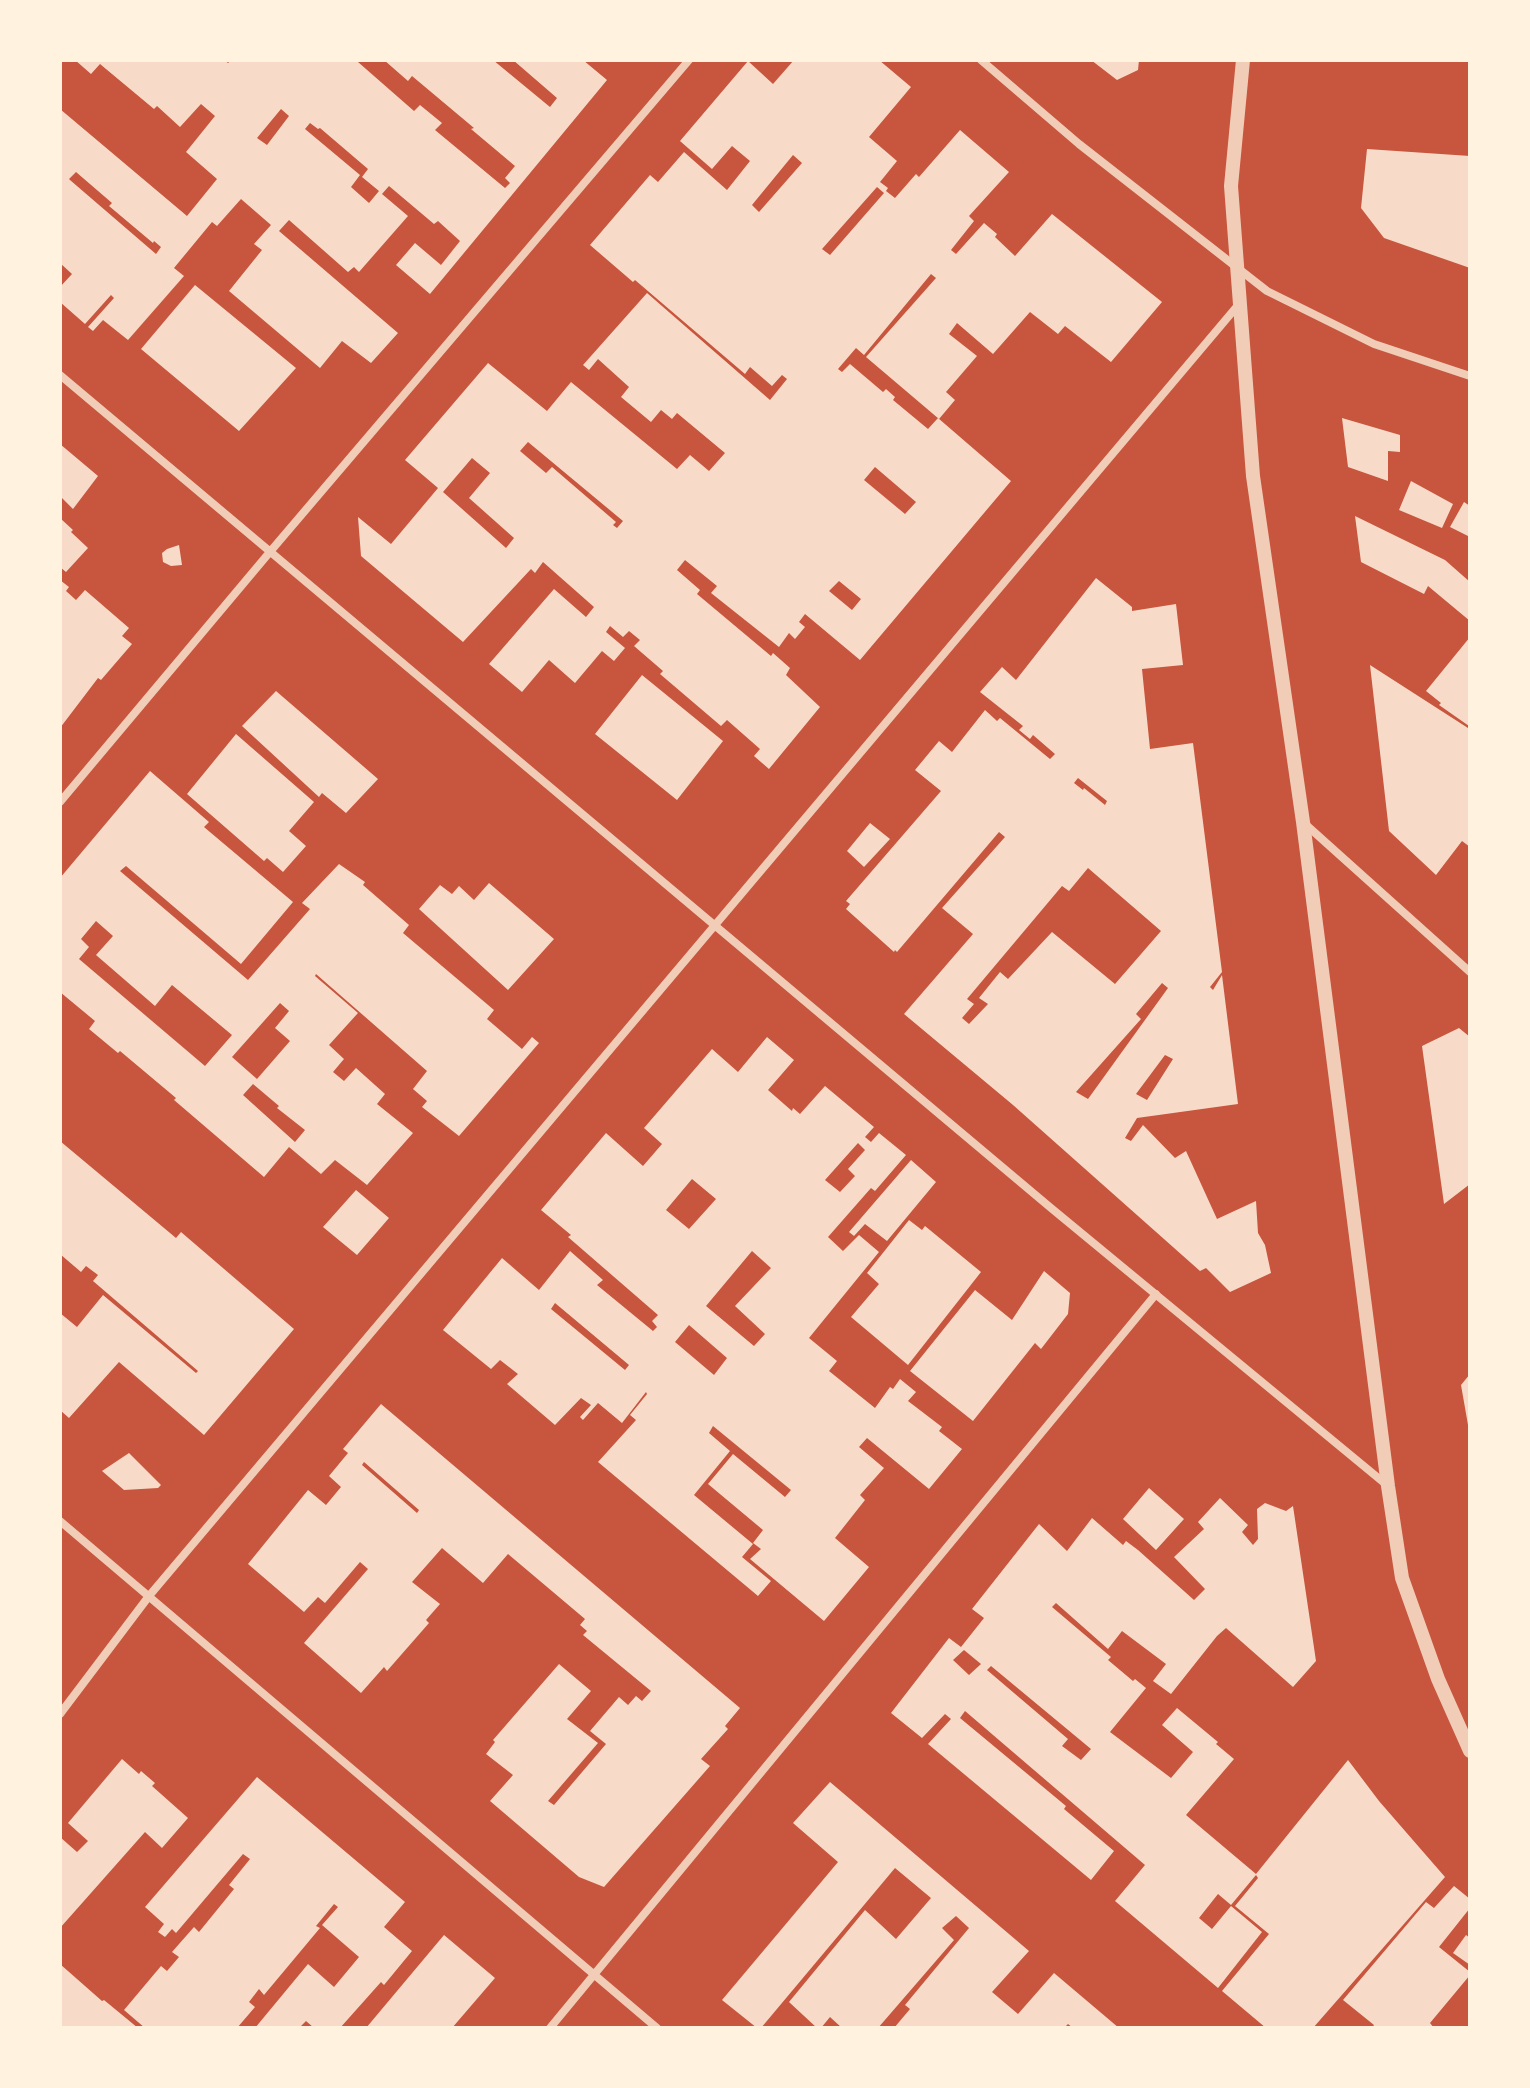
<!DOCTYPE html>
<style>
body{margin:0}
#map{position:relative;width:1530px;height:2088px;overflow:hidden;background:#c8553d;font-family:"Noto Sans",sans-serif}
canvas{display:block}
.frame{position:absolute;inset:0;border:62px solid #fff3e0;pointer-events:none}
</style>
<div id="map">
<canvas width="1530" height="2088"></canvas>
<div class="frame"></div>
</div>
<script>
const ctx = document.querySelector('canvas').getContext('2d');
ctx.lineJoin = 'round';
function paint(path, color) { ctx.fillStyle = color; ctx.fill(path, 'evenodd'); }
const toPath = rows => new Path2D(rows.map(r => 'M' + r).join(''));
function stroke(path, color, width, dash) { ctx.strokeStyle = color; ctx.lineWidth = width; ctx.lineCap = dash ? 'butt' : 'round'; ctx.setLineDash(dash || []); ctx.stroke(path); }
paint(toPath([
 [75,60,224,60,228,63,231,60,360,60,358,62,414,111,420,105,442,123,435,130,505,188,510,183,505,178,515,166,471,129,474,128,412,76,408,81,384,60,493,60,550,107,557,98,513,60,583,60,607,80,430,294,396,265,415,243,441,265,460,241,438,221,434,224,389,186,382,194,408,216,359,272,354,267,348,272,289,220,279,231,398,333,371,363,342,341,320,368,229,291,262,250,254,244,271,225,241,199,217,226,212,222,174,268,184,276,128,340,103,320,93,331,88,327,114,298,111,295,85,324,60,302,60,287,72,274,60,263,60,109,187,216,217,179,186,152,215,116,201,104,180,127,157,106,154,109,100,64,91,74],
 [281,109,289,116,267,145,257,138],
 [310,123,318,129,320,128,368,169,362,177,379,191,369,203,351,187,360,175,305,129],
 [76,172,112,203,109,206,153,243,154,241,161,247,156,254,70,180,69,179],
 [794,60,879,60,911,87,869,137,897,161,880,182,888,188,886,191,895,198,916,174,919,177,960,130,1009,172,969,216,974,221,951,250,956,254,984,223,997,234,995,237,1015,256,1052,214,1162,302,1111,362,1065,326,1058,334,1030,312,993,354,957,323,949,334,977,356,946,392,955,400,939,419,866,357,936,278,931,274,864,355,856,348,838,369,842,372,850,364,883,392,886,389,895,397,893,400,928,429,938,418,1011,481,860,660,805,614,799,622,805,627,795,639,789,633,779,647,711,593,717,586,685,560,677,570,700,590,697,594,771,656,773,653,790,668,786,675,820,707,769,769,754,756,760,749,727,720,721,726,660,674,663,671,634,646,640,640,629,631,623,637,610,626,606,632,625,648,614,661,602,651,575,683,549,660,522,692,489,664,554,589,586,617,594,607,543,562,535,573,531,569,463,642,361,556,358,517,391,544,438,488,405,460,488,363,547,411,571,382,677,469,690,455,709,471,725,453,677,413,672,419,661,410,651,422,621,397,629,387,598,359,589,370,583,365,647,293,770,400,787,379,782,375,772,386,750,367,745,374,635,280,633,282,590,245,650,175,658,182,684,152,727,190,750,161,732,146,712,169,680,141,748,61,773,84],
 [793,155,802,163,759,212,752,205],
 [877,187,884,193,830,255,822,249],
 [528,442,623,521,617,528,613,525,616,522,552,467,546,473,520,451],
 [472,458,490,473,469,498,514,538,506,548,443,492],
 [875,467,916,502,905,514,864,480],
 [839,581,861,599,852,610,829,591],
 [1091,60,1139,60,1138,70,1117,80],
 [1367,149,1470,156,1470,268,1384,238,1361,208],
 [195,285,296,368,239,431,141,349],
 [1342,418,1400,435,1400,452,1388,451,1388,481,1348,467],
 [60,444,98,476,73,509,62,498,60,501],
 [1411,481,1453,504,1442,528,1399,510],
 [1464,502,1470,506,1470,537,1450,527],
 [1355,516,1445,560,1470,582,1470,621,1428,586,1424,594,1361,562],
 [60,518,73,530,71,532,88,548,66,572,60,567],
 [179,545,182,565,171,566,163,562,162,553,167,549],
 [1096,578,1132,607,1132,611,1176,604,1183,665,1142,669,1150,749,1193,743,1222,972,1210,987,1213,990,1222,975,1238,1104,1137,1118,1125,1138,1131,1141,1143,1125,1175,1158,1186,1151,1217,1219,1256,1201,1258,1233,1265,1245,1271,1273,1230,1292,1206,1268,1200,1271,1013,1105,904,1014,973,934,942,908,1005,837,999,832,897,952,895,950,894,952,846,909,850,904,846,901,941,791,915,770,939,741,952,752,985,710,997,721,1000,718,1050,759,1055,754,1033,735,1030,739,1019,730,1023,726,980,692,1002,667,1016,680],
 [1078,778,1107,801,1105,805,1084,788,1083,790,1074,783],
 [1088,868,1161,931,1115,984,1052,932,1008,979,1000,972,979,998,988,1004,969,1024,962,1018,974,1004,967,999,1062,886,1069,891],
 [1162,983,1168,988,1088,1099,1076,1092,1141,1019,1136,1014],
 [1165,1055,1173,1059,1147,1100,1136,1094],
 [60,580,69,587,66,591,76,600,85,590,129,628,122,636,132,644,101,680,98,678,60,728],
 [1470,637,1470,847,1462,841,1436,875,1389,831,1370,665,1468,728,1469,726,1439,705,1441,703,1426,691],
 [642,675,723,741,677,800,595,734],
 [276,691,378,779,346,813,322,793,319,797,242,726],
 [236,734,314,802,289,831,306,846,283,872,267,858,264,861,187,794],
 [150,771,209,822,204,827,293,902,241,964,126,866,120,871,248,980,310,909,302,903,339,864,365,882,363,885,409,925,403,933,494,1010,487,1019,522,1049,532,1037,539,1043,459,1136,422,1107,427,1101,413,1089,427,1071,316,974,315,976,358,1013,329,1045,344,1059,333,1072,344,1081,356,1068,385,1094,377,1104,413,1133,367,1185,335,1160,321,1174,289,1147,264,1177,174,1100,176,1098,120,1051,118,1053,89,1029,95,1021,60,992,60,878],
 [96,921,113,936,96,955,155,1006,172,985,232,1035,205,1066,79,959,89,947,81,939],
 [280,1003,289,1011,275,1028,290,1041,257,1079,232,1057],
 [253,1084,279,1106,277,1108,305,1130,295,1142,243,1095],
 [870,823,890,839,864,867,847,851],
 [489,883,554,939,508,990,419,909,440,885,452,894,459,886,474,900],
 [1459,1028,1470,1037,1470,1184,1444,1204,1422,1046],
 [767,1037,794,1060,768,1090,792,1111,793,1108,800,1114,825,1086,874,1127,865,1137,871,1142,879,1133,906,1155,875,1191,871,1188,828,1237,843,1251,859,1235,879,1252,809,1338,837,1361,829,1371,875,1408,890,1387,893,1389,900,1379,916,1392,908,1401,942,1427,939,1431,962,1449,929,1489,867,1438,859,1447,884,1468,860,1495,865,1500,835,1538,869,1567,824,1621,750,1559,761,1549,753,1543,763,1530,708,1484,733,1454,785,1497,791,1490,713,1426,709,1433,730,1451,694,1495,753,1544,742,1557,771,1581,758,1596,598,1462,636,1420,630,1415,647,1394,646,1392,622,1423,598,1403,583,1420,580,1417,591,1405,581,1398,555,1425,507,1384,518,1374,500,1360,491,1369,443,1330,502,1258,539,1290,570,1251,603,1280,597,1285,653,1331,657,1327,652,1321,658,1315,568,1237,571,1235,541,1210,606,1133,643,1166,662,1144,644,1128,712,1049,738,1072],
 [858,1143,865,1150,848,1169,855,1176,840,1192,825,1180],
 [692,1179,716,1199,689,1229,666,1210],
 [752,1251,771,1268,735,1306,765,1334,754,1346,706,1306],
 [555,1303,629,1365,625,1370,551,1309],
 [689,1325,727,1358,714,1375,675,1342],
 [60,1141,176,1238,181,1232,294,1329,204,1435,119,1362,69,1418,60,1410,60,1313,77,1327,103,1295,196,1373,198,1371,93,1281,98,1275,86,1266,81,1272,60,1254],
 [911,1160,936,1182,887,1241,865,1224,854,1236,849,1232],
 [356,1190,389,1218,357,1255,323,1227],
 [909,1220,922,1230,925,1226,981,1272,908,1365,851,1317,879,1284,867,1273],
 [1044,1271,1070,1293,1068,1314,1041,1349,1035,1343,973,1421,910,1371,975,1290,1012,1320],
 [1470,1374,1470,1425,1468,1425,1461,1385],
 [381,1404,740,1708,725,1726,728,1729,701,1759,710,1766,604,1887,579,1877,490,1801,513,1775,486,1754,495,1742,493,1740,559,1664,591,1691,567,1719,598,1743,548,1801,554,1805,606,1744,590,1731,619,1697,628,1705,636,1696,642,1701,651,1691,583,1635,587,1631,580,1625,585,1619,508,1554,483,1583,442,1548,412,1582,440,1604,426,1620,429,1623,387,1671,384,1667,361,1693,304,1643,368,1569,360,1562,325,1603,318,1597,304,1612,248,1564,308,1490,326,1505,341,1487,329,1476,348,1453,343,1449],
 [364,1462,419,1510,417,1513,362,1465],
 [129,1453,161,1485,158,1488,124,1490,102,1471],
 [1149,1488,1184,1519,1156,1550,1123,1519],
 [1220,1498,1248,1525,1242,1532,1253,1545,1258,1539,1257,1509,1265,1503,1286,1511,1293,1506,1316,1661,1293,1687,1226,1628,1217,1636,1171,1694,1153,1681,1166,1664,1122,1631,1108,1649,1056,1603,1052,1607,1111,1657,1108,1660,1133,1681,1135,1679,1146,1688,1110,1732,1171,1778,1193,1752,1162,1725,1177,1708,1218,1742,1216,1744,1234,1759,1186,1815,1256,1874,1348,1760,1379,1801,1445,1877,1313,2028,1266,2028,1222,1991,1269,1934,1235,1906,1258,1878,1256,1875,1231,1905,1218,1894,1199,1918,1212,1929,1231,1906,1262,1932,1218,1988,1115,1901,1145,1865,965,1711,960,1718,1066,1806,1064,1809,1114,1851,1091,1880,928,1744,951,1719,945,1714,922,1738,891,1713,949,1638,961,1647,984,1618,972,1609,1039,1524,1067,1551,1092,1518,1123,1545,1126,1541,1138,1550,1194,1600,1205,1589,1174,1557,1204,1529,1198,1522],
 [964,1650,981,1664,969,1675,953,1660],
 [991,1666,1091,1749,1081,1760,1062,1746,1068,1739,987,1670],
 [122,1759,139,1774,141,1771,155,1783,152,1786,188,1818,162,1848,145,1832,60,1928,60,1837,77,1852,88,1841,68,1823],
 [257,1777,405,1902,384,1927,412,1951,384,1985,381,1982,340,2028,314,2028,306,2021,299,2028,255,2028,308,1964,334,1987,359,1957,322,1925,338,1907,334,1904,316,1926,320,1928,264,1995,259,1989,249,2002,255,2007,237,2028,145,2028,124,2010,161,1966,167,1971,179,1957,172,1952,194,1927,199,1932,234,1889,229,1885,250,1859,243,1854,176,1933,172,1929,165,1937,158,1932,164,1924,145,1907],
 [830,1782,1029,1951,992,1992,1018,2014,1054,1973,1119,2028,1073,2028,1068,2024,1064,2028,894,2028,910,2009,905,2005,969,1928,956,1916,942,1928,954,1940,878,2028,842,2028,830,2017,821,2028,817,2028,789,2002,865,1910,896,1939,931,1898,895,1868,761,2028,757,2028,722,2000,838,1862,793,1823],
 [1454,1886,1470,1899,1470,1908,1439,1947,1470,1972,1470,1975,1430,2023,1434,2028,1372,2028,1374,2025,1343,2000,1426,1902,1434,1908],
 [444,1935,495,1978,452,2028,366,2028],
 [1466,1935,1470,1938,1470,1965,1453,1953],
 [60,1964,102,2001,104,2000,138,2028,60,2028]
]), '#f7dbc8');
stroke(toPath([
 [981,60,1079,144,1267,291,1374,344,1470,376],
 [60,375,1051,1208,1388,1486],
 [60,802,269,553,689,60],
 [1304,823,1470,972],
 [60,1521,657,2028],
 [60,1714,149,1596,1239,304],
 [550,2028,1156,1294]
]), '#f1ccb7', 8);
stroke(toPath([
 [1243,60,1231,186,1253,476,1303,822,1388,1486,1402,1578,1438,1679,1470,1751]
]), '#f1ccb7', 14);
</script>
